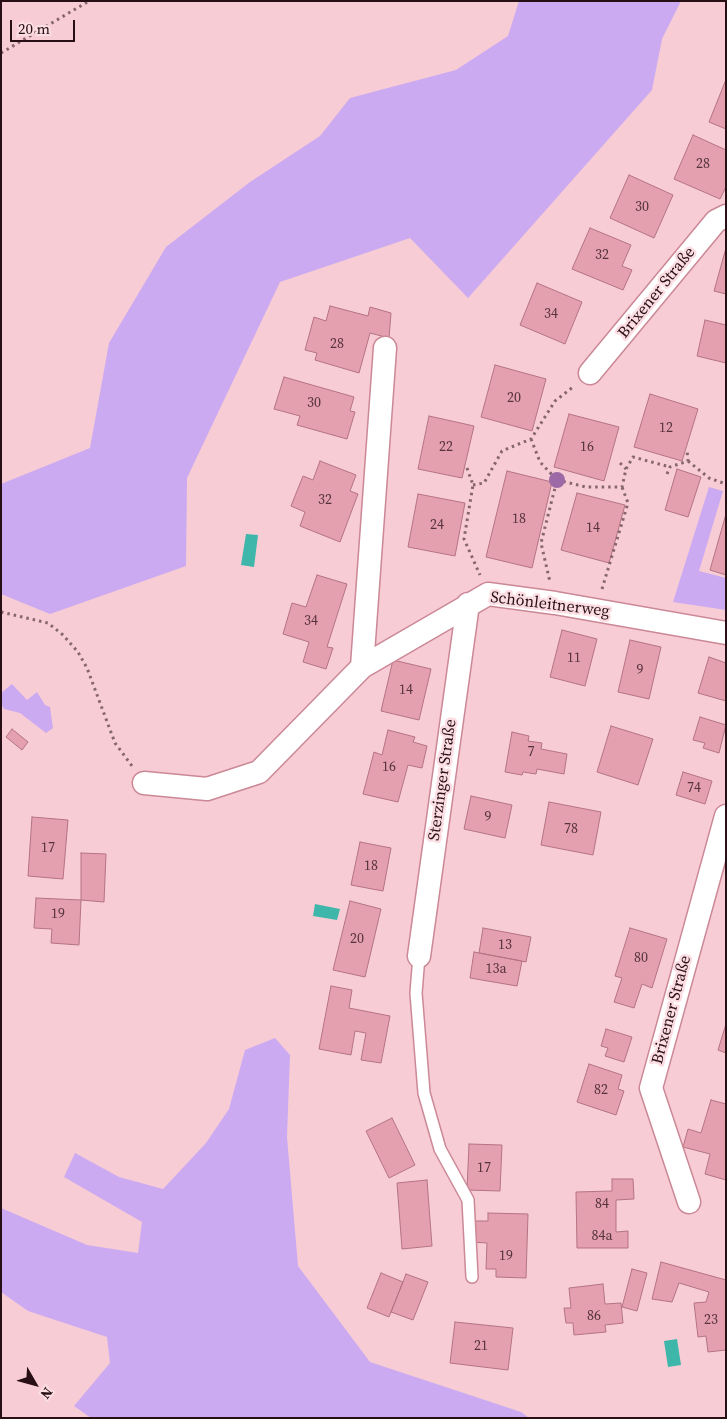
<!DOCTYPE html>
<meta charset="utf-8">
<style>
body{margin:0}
#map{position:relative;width:727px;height:1419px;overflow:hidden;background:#f7ccd4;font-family:"Source Serif 4",serif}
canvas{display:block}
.frame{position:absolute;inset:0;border:2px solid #270f15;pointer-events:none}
.north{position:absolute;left:10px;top:1359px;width:50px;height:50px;-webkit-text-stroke:4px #fbdde3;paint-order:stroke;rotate:128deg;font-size:14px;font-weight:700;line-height:20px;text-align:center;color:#270f15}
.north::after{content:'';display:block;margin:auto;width:18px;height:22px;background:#270f15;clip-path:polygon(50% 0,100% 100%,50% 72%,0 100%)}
.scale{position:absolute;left:10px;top:20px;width:65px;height:22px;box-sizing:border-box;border:2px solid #270f15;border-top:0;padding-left:6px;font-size:15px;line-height:18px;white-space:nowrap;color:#270f15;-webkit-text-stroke:4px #fbdde3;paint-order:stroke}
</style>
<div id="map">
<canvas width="727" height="1419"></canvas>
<div class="frame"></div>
<div class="north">N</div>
<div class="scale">20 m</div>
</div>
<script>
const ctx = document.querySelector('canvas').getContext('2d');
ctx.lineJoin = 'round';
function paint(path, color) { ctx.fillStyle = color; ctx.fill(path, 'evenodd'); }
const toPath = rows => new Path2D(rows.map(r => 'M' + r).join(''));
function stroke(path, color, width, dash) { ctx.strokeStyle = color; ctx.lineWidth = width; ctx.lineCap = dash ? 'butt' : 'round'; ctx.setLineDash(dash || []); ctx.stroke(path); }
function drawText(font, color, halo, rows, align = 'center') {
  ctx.font = font + ' "Source Serif 4",serif'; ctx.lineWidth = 5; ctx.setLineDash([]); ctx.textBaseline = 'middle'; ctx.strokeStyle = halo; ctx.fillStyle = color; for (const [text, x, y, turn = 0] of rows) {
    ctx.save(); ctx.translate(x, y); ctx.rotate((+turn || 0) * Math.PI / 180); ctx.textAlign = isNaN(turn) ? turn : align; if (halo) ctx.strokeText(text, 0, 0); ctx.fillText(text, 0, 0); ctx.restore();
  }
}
paint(toPath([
 [519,1,681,1,662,39,652,90,468,298,410,238,280,282,187,478,186,566,50,614,1,594,1,484,90,448,109,343,166,247,250,182,320,136,350,98,456,70,508,36],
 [709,487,723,491,699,571,726,578,726,610,673,602],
 [12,684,27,700,37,692,45,705,50,707,53,728,46,733,20,713,4,709,1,704,1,693],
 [275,1038,290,1055,287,1137,298,1266,370,1362,521,1412,529,1418,91,1418,74,1406,110,1363,107,1337,28,1311,1,1292,1,1208,87,1245,138,1253,142,1222,64,1177,75,1153,119,1177,163,1189,206,1143,229,1109,245,1050]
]), '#cbaaf2');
paint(toPath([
 [246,534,258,535,254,567,241,565],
 [315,904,340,909,337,920,313,916],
 [677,1339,681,1365,668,1367,664,1341]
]), '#3eb6a9');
const building = toPath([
 [725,82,726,82,726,129,709,122,725,82],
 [693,135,726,150,726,187,720,199,674,179,693,135],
 [629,175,673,195,654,238,610,218,629,175],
 [590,228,631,245,622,266,632,270,623,290,572,269,590,228],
 [726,248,726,294,714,291,726,248],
 [537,283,582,302,565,344,520,325,537,283],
 [330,306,368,316,370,307,391,313,389,338,370,333,359,373,315,360,317,353,305,350,314,317,326,321,330,306],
 [705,320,726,325,726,363,697,356,705,320],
 [495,365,546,379,532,431,481,417,495,365],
 [284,377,354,397,350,411,355,412,347,439,297,425,300,416,274,409,284,377],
 [650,394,698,409,682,461,634,447,650,394],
 [569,414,619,427,604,481,554,467,569,414],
 [429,416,474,426,462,478,418,469,429,416],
 [320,461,356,475,350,491,358,494,340,542,300,526,305,512,291,506,303,476,313,480,320,461],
 [677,469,701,477,688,517,665,510,677,469],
 [507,471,552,482,532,568,486,557,507,471],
 [577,493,625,505,609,563,561,550,577,493],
 [418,494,465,503,455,556,408,547,418,494],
 [726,514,726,575,710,570,726,514],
 [317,575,347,584,327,647,333,648,326,669,303,662,309,642,283,634,292,603,306,607,317,575],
 [562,630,597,639,585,686,550,677,562,630],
 [630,640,661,647,649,699,618,692,630,640],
 [709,657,726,663,726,701,698,693,709,657],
 [393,660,431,669,419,720,381,711,393,660],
 [700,717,726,725,719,753,703,748,705,743,693,740,700,717],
 [611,726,653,739,638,785,597,772,611,726],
 [12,729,28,742,22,750,6,737,12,729],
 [388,730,415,737,413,742,427,746,422,768,408,765,398,802,363,794,374,752,382,755,388,730],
 [512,732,529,736,528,741,542,743,541,749,567,754,564,774,537,769,536,774,523,772,522,775,505,772,512,732],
 [683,772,712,781,705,804,676,795,683,772],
 [471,796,512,805,505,838,464,829,471,796],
 [549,802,601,812,593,855,541,845,549,802],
 [32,817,68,820,63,879,28,876,32,817],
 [360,842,391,848,383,891,351,885,360,842],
 [81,853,106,854,104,902,81,900,81,853],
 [36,898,81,900,79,945,51,943,52,929,34,928,36,898],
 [350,901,381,909,365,977,333,970,350,901],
 [483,928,531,937,526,962,479,953,483,928],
 [630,928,667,939,652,988,642,984,634,1008,614,1002,622,978,615,976,630,928],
 [474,952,522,961,517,986,470,978,474,952],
 [331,986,352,990,349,1008,390,1016,381,1063,361,1060,366,1033,355,1031,351,1055,319,1049,331,986],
 [726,1024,726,1053,718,1050,726,1024],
 [606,1029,632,1037,624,1062,605,1056,608,1048,601,1046,606,1029],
 [589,1064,622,1075,618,1089,624,1091,616,1115,577,1102,589,1064],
 [711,1100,726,1104,726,1180,705,1174,710,1154,683,1147,688,1129,701,1133,711,1100],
 [392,1118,415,1165,389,1178,366,1131,392,1118],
 [469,1144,502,1145,500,1191,467,1190,469,1144],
 [612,1179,633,1179,634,1199,616,1200,616,1232,628,1231,628,1248,577,1248,576,1192,612,1191,612,1179],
 [427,1180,432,1246,402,1249,397,1183,427,1180],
 [488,1213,528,1214,526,1278,496,1277,496,1269,486,1269,487,1243,471,1242,472,1221,488,1221,488,1213],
 [661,1262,726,1280,726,1350,708,1352,706,1336,698,1337,694,1303,706,1302,709,1292,679,1283,672,1302,652,1299,661,1262],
 [632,1269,647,1273,637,1311,622,1307,632,1269],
 [381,1273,403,1282,389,1317,367,1308,381,1273],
 [406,1274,428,1282,413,1320,391,1312,406,1274],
 [603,1284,605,1304,621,1303,623,1323,605,1325,606,1332,574,1335,573,1323,566,1323,564,1308,571,1308,569,1288,603,1284],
 [455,1322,513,1328,508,1370,450,1363,455,1322]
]);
paint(building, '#e5a0af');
stroke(building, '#b47382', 1);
const service = toPath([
 [419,956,416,993,424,1093,440,1149,468,1200,472,1277]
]);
const minor = toPath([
 [590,373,716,221,726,216],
 [362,667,385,348],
 [144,783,207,789,259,772,362,667,488,594,555,603,726,633],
 [419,956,468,604],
 [689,1202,651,1088,726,816]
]);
stroke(service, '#cb8896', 14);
stroke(minor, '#cb8896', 25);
stroke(toPath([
 [1,53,89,1],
 [531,439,540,462,557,480,541,543,550,582],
 [688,461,709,478,726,484],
 [620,463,626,469],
 [467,468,473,485,464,539,480,575],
 [667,474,670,467,688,461,687,450],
 [557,480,586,487,622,487,626,469,633,457,670,467],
 [473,485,484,483,502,451,531,439,555,401,573,387],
 [602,589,628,503,622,487],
 [1,612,48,623,63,635,78,652,87,668,115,743,132,766]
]), '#86656c', 3, [2.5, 4]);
stroke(service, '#fff', 11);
stroke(minor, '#fff', 22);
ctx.fillStyle = '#9d69a6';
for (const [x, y] of [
 [557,480]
]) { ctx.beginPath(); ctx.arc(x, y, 8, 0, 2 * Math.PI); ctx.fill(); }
drawText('14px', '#56333c', null, [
 ["28",703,164],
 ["30",642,207],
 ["32",602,255],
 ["34",551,314],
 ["28",337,344],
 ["20",514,398],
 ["30",314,403],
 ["12",666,428],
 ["22",446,447],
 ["16",587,447],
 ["32",325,500],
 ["18",519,519],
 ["24",437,525],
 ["14",593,528],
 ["34",311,621],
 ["11",574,658],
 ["9",640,670],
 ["14",406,690],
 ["7",531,752],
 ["16",389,767],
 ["74",694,788],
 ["9",488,817],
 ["78",571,829],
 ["17",48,848],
 ["18",371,866],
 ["19",58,914],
 ["20",357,939],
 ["13",505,945],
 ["80",641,958],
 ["13a",496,969],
 ["82",601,1090],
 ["17",484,1168],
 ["84",602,1204],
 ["84a",602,1236],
 ["19",506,1256],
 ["86",594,1316],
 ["23",711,1320],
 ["21",481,1346]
]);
drawText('16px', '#270f15', '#fbdde3', [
 ["Brixener Straße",657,293,-51],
 ["Schönleitnerweg",550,605,7],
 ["Sterzinger Straße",443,780,-82],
 ["Brixener Straße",672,1010,-75]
]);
</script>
